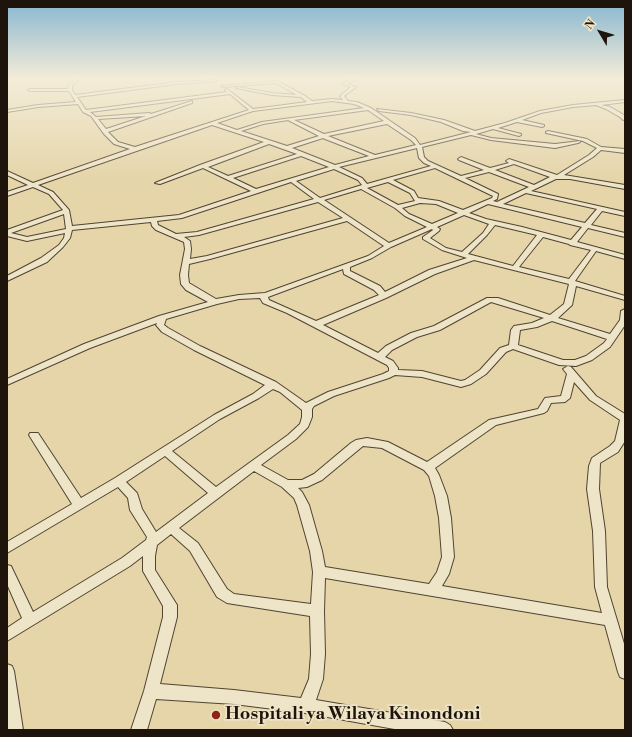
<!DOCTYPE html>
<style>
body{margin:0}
#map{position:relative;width:632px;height:737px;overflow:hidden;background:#e5d5a9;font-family:"Libre Bodoni",serif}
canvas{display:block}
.frame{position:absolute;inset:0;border:8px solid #1e140b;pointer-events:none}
.north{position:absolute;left:580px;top:12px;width:40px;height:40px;-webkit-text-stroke:3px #eee4c7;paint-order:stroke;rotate:308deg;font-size:11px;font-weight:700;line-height:16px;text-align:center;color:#1e140b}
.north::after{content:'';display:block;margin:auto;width:14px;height:18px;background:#1e140b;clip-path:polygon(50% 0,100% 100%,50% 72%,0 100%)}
</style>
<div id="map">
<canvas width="632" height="737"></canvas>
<div class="frame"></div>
<div class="north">N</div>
</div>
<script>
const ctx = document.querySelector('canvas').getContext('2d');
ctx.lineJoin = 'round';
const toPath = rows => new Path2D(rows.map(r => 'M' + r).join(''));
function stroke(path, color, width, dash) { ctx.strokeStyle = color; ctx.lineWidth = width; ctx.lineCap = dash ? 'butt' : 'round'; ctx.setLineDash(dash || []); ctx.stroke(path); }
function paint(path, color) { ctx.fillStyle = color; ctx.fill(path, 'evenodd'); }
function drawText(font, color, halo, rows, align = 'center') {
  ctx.font = font + ' "Libre Bodoni",serif'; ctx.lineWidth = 3.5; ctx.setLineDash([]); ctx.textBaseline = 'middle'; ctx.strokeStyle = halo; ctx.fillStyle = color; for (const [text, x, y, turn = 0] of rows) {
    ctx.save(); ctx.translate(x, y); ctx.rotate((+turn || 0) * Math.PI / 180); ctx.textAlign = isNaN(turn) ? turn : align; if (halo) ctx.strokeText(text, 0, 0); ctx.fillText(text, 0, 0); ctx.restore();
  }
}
const minor = toPath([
 [77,78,81,78,72,86,72,90,75,95,177,82,215,80,217,81,177,84,77,97,86,110,227,92,225,90,227,89,253,109,307,102,301,97,272,95,236,88,238,87,272,93,297,95,276,83,223,87,221,86,277,81,305,96,312,101,332,99,343,100,340,96,351,87,342,84,353,78,358,78,347,84,356,87,344,96,348,101,357,102,371,108,415,138,420,145,471,132,463,131,441,122,411,115,379,111,377,109,411,113,444,120,475,131,505,123,540,111,573,105,625,100,625,102,601,105,610,107,624,115,625,119,623,120,620,117,606,109,596,105,573,107,541,113,522,120,544,125,544,126,542,127,517,122,498,128,521,134,521,135,519,136,493,129,476,134,491,138,555,144,580,141,580,142,578,143,555,148,491,140,471,135,422,147,424,157,428,161,461,176,484,170,459,160,458,159,461,157,490,168,509,163,506,161,509,159,557,175,589,155,597,148,583,141,546,133,546,132,548,131,587,139,601,147,625,149,625,153,601,150,593,157,564,175,625,185,625,189,570,179,556,179,531,191,625,212,625,216,602,211,591,225,625,233,625,237,588,228,577,242,625,255,625,259,596,251,575,281,625,296,625,300,576,286,572,305,558,318,610,334,620,320,621,311,625,309,625,325,610,347,592,360,576,366,559,365,513,349,506,352,486,374,471,384,461,387,422,377,395,375,389,378,334,396,314,406,312,409,312,417,308,427,296,439,261,465,288,480,302,480,314,474,351,443,356,440,367,438,388,442,427,462,489,420,538,409,545,398,561,396,567,374,563,369,568,366,571,367,596,396,625,414,625,441,618,452,600,463,599,489,605,531,607,587,625,647,625,679,620,677,618,672,605,625,325,578,324,611,325,654,323,679,316,700,445,722,450,725,453,730,400,730,305,713,234,704,156,699,147,730,131,730,144,691,163,617,163,606,143,571,143,556,130,566,7,641,7,628,22,618,7,584,7,565,11,566,33,612,122,558,146,540,147,537,130,510,128,498,118,487,7,553,7,542,72,504,29,435,30,433,38,433,81,498,115,478,214,415,253,394,265,385,194,350,162,332,156,325,157,323,90,348,7,385,7,379,84,344,159,316,208,302,186,290,181,284,180,275,185,249,184,242,156,230,152,226,151,222,72,230,70,238,63,247,47,262,7,281,7,276,41,258,59,245,64,238,65,233,27,241,7,236,7,230,63,210,49,194,33,187,7,196,7,192,28,185,7,175,7,171,33,183,130,149,114,144,104,134,91,116,83,112,78,104,38,107,7,112,7,110,38,105,76,102,69,91,30,91,28,90,30,89,68,89,69,85,77,78],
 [230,94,249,110,135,147,118,142,108,132,192,103,192,101,151,114,149,113,96,117,90,112,230,94],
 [332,101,354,104,364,108,262,122,237,130,217,123,253,111,332,101],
 [368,110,384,121,324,134,294,120,368,110],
 [146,116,106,129,98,119,146,116],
 [288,120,319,136,287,146,241,131,263,124,288,120],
 [387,124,411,140,416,145,375,155,328,136,387,124],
 [212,125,264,142,200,165,155,183,160,184,203,168,251,191,179,215,72,226,69,210,53,192,38,185,212,125],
 [323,138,325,139,369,156,335,165,292,148,323,138],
 [269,144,297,154,228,176,208,167,269,144],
 [417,148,419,158,424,163,431,166,367,184,362,178,339,167,417,148],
 [301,156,329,167,256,189,233,178,301,156],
 [514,164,550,177,534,185,495,170,514,164],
 [435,168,493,196,492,198,463,210,439,201,418,198,414,191,393,180,435,168],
 [334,169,358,180,362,185,320,198,296,181,334,169],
 [489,172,529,187,497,202,493,201,497,199,498,194,465,178,489,172],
 [291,182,314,199,197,232,176,234,158,225,157,221,182,218,291,182],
 [388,182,410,193,415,201,398,205,367,188,388,182],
 [361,189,395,208,405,216,427,227,389,243,324,200,361,189],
 [526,193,597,209,585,223,503,204,526,193],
 [318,202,343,218,207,256,190,259,191,249,190,241,184,237,199,235,318,202],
 [420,203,436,204,458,213,432,224,409,214,402,208,420,203],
 [488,204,582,227,571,240,522,227,486,219,469,213,488,204],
 [64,214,66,229,27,237,11,233,64,214],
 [464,215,489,224,483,233,462,252,446,248,430,238,439,231,440,229,437,227,464,215],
 [347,221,384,246,368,256,265,293,239,295,216,299,189,283,188,275,189,264,210,259,347,221],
 [495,225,537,235,513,266,468,254,487,235,495,225],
 [432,229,433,230,423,237,423,239,442,250,467,258,429,270,385,292,380,286,350,271,350,267,372,258,391,247,432,229],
 [543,237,569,244,570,245,591,250,569,279,519,267,543,237],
 [474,260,569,284,564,304,550,315,498,298,487,298,434,326,411,333,386,346,378,353,323,325,386,298,435,274,474,260],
 [343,269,344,274,374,290,379,295,316,321,269,300,268,297,343,269],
 [260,298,263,303,287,313,387,365,389,368,389,371,383,374,328,392,306,403,276,382,200,346,168,328,164,325,166,319,217,304,239,299,260,298],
 [491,302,544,318,532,323,514,326,511,330,509,345,500,348,480,370,465,380,461,381,422,371,398,370,398,368,393,361,385,357,392,350,417,337,440,330,491,302],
 [552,321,607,339,604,343,586,356,575,360,563,360,518,345,520,330,537,327,552,321],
 [574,382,590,400,620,420,615,441,610,446,592,458,589,466,587,489,593,531,595,587,602,613,442,586,449,574,454,557,451,518,447,496,439,475,435,468,496,425,544,413,547,411,551,403,565,402,570,398,574,382],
 [273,389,280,392,302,410,302,417,300,424,288,435,216,487,172,451,220,419,259,398,273,389],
 [363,446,382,448,424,470,429,476,435,496,439,518,442,557,437,572,429,584,325,567,322,551,309,505,302,492,298,488,307,487,322,480,363,446],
 [165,456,208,493,156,532,142,509,137,493,126,482,165,456],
 [254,471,282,487,294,498,297,505,310,551,313,572,311,604,234,594,227,589,198,543,179,528,254,471],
 [171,534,190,551,217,597,227,603,310,616,311,654,309,679,301,698,234,690,160,684,177,617,177,605,155,570,155,556,157,545,171,534],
 [7,664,12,666,14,671,23,730,7,730,7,664]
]);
stroke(minor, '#504432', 2);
paint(minor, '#eee4c7');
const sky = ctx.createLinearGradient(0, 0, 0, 181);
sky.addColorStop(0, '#87b6d0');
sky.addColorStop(0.43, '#f3ecd8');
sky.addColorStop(1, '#f3ecd800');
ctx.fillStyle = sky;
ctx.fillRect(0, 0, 632, 181);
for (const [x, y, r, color] of [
 [216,715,5,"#8f2418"]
]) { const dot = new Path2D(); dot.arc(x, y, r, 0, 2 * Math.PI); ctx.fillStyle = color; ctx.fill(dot); stroke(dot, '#eee4c7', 1.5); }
drawText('bold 18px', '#1e140b', '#eee4c7', [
 ["Hospitali ya Wilaya Kinondoni",225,715]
], 'left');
</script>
